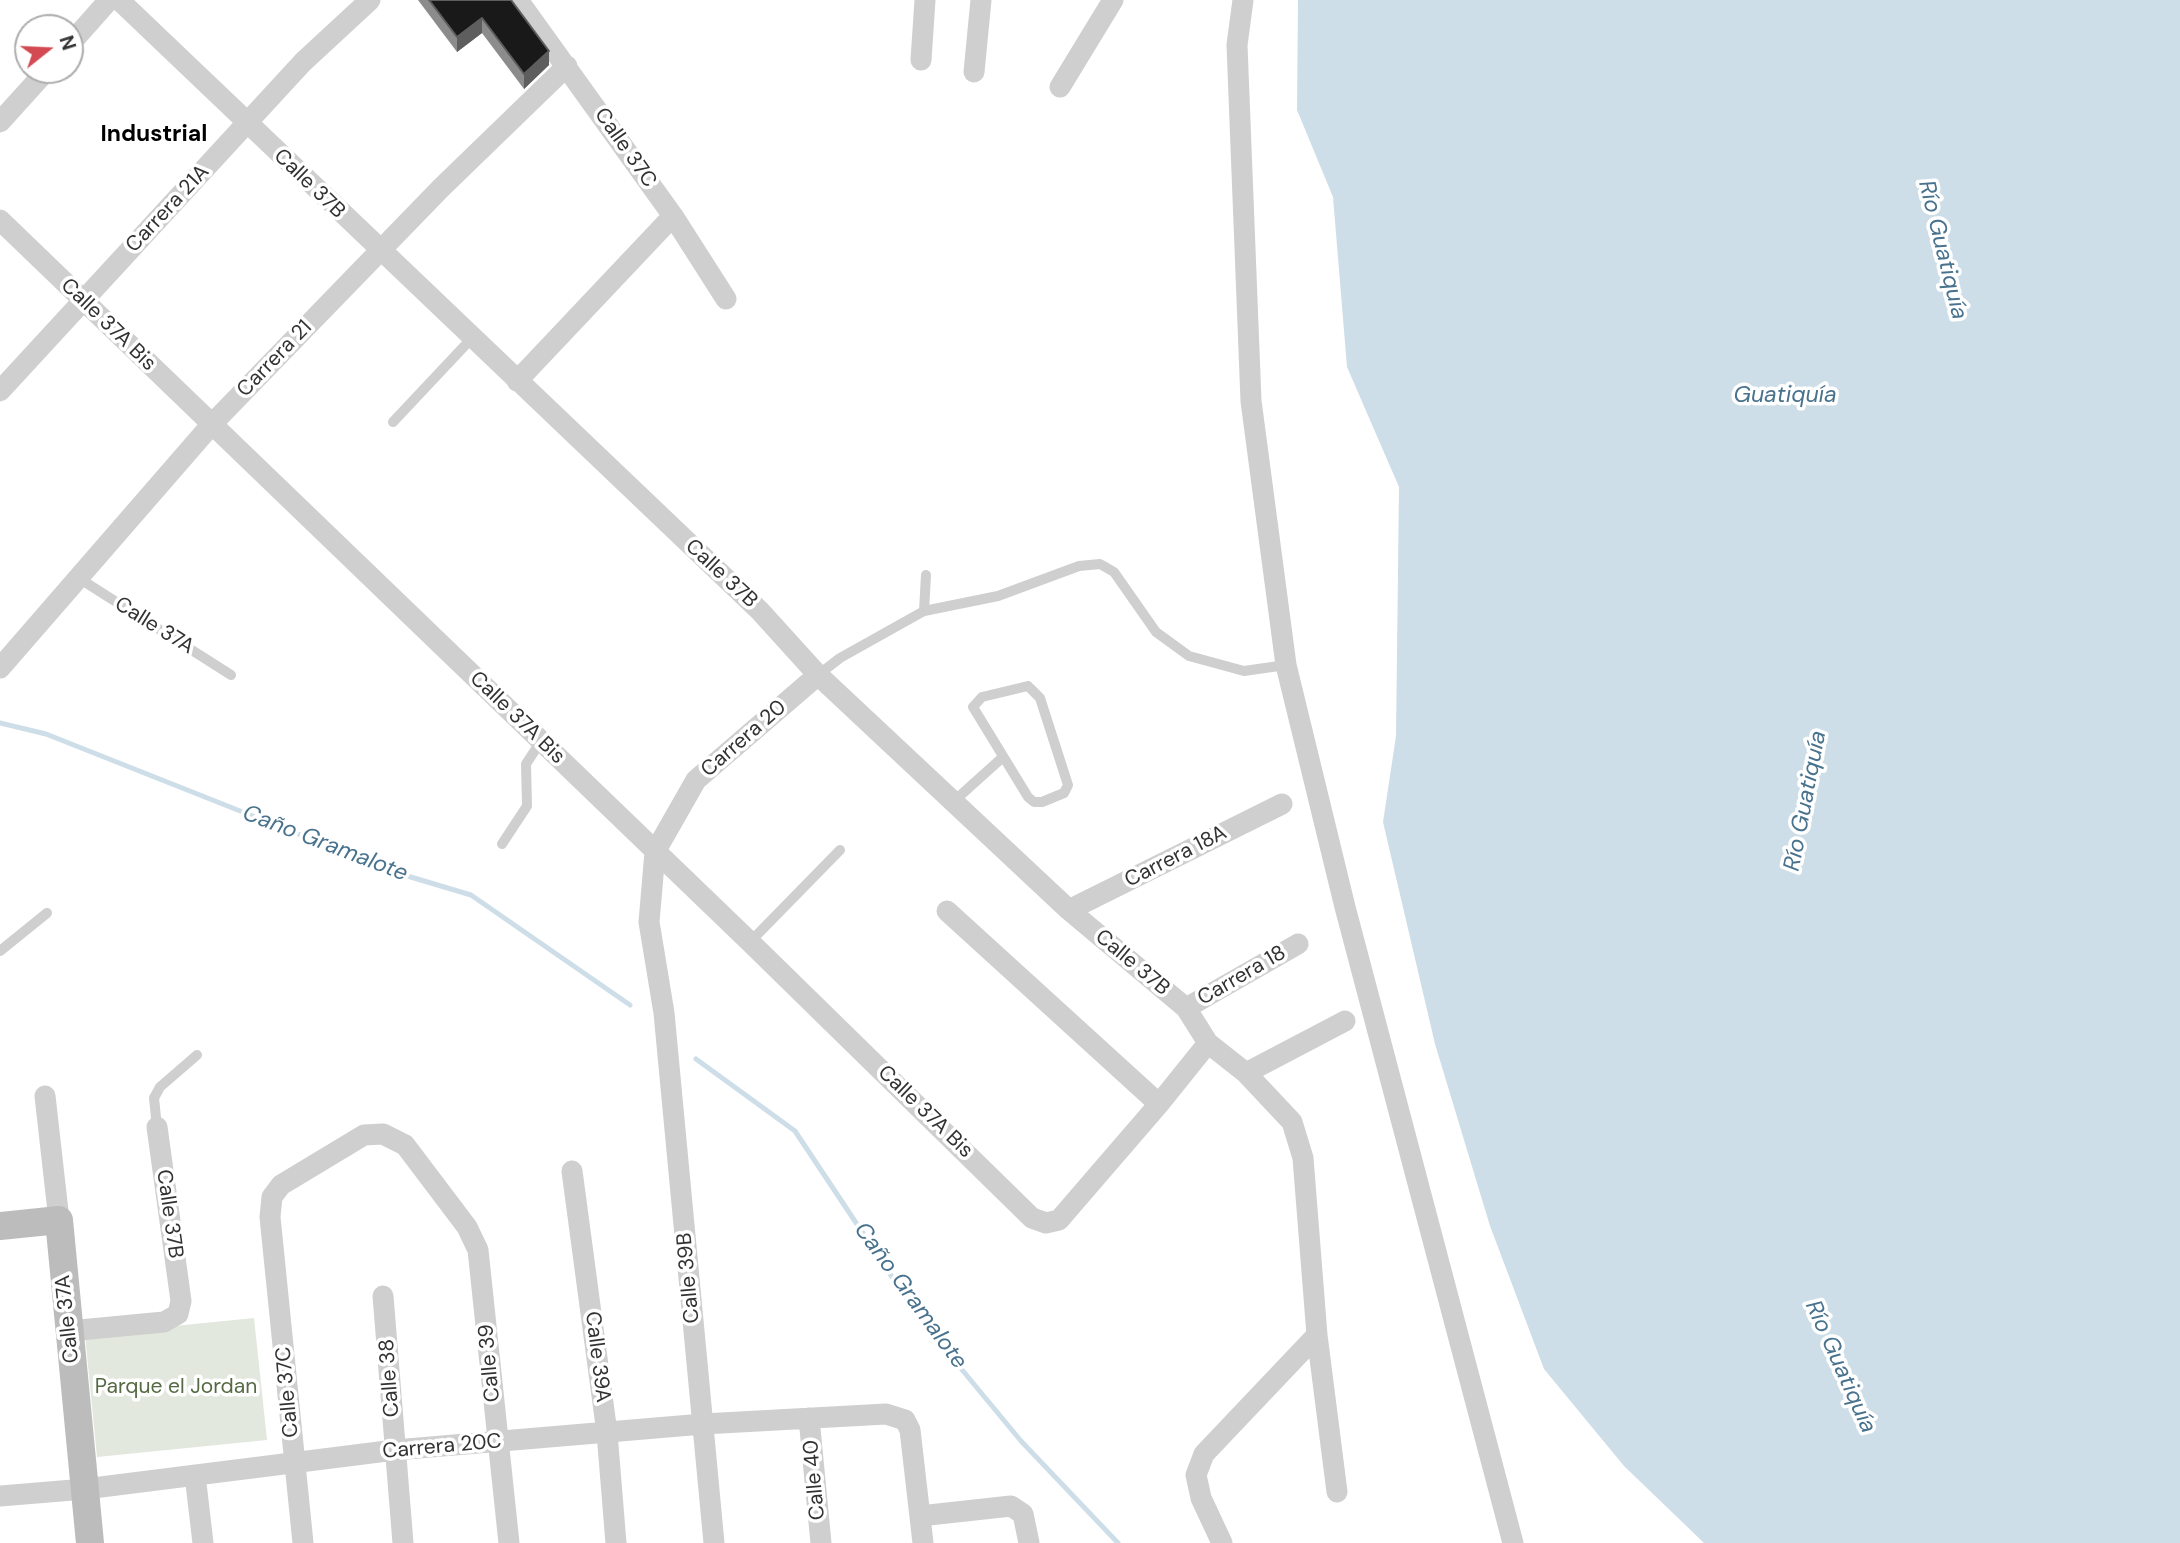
<!DOCTYPE html>
<meta charset="utf-8">
<style>
body{margin:0}
#map{position:relative;width:2180px;height:1543px;overflow:hidden;background:#fff;font-family:"DM Sans",sans-serif}
canvas{display:block}
.north{position:absolute;left:14px;top:14px;width:70px;height:70px;box-sizing:border-box;background:#fff;border:2px solid #adadad;border-radius:50%;rotate:72deg;font-size:19px;font-weight:700;line-height:28px;text-align:center;color:#323232}
.north::after{content:'';display:block;margin:auto;width:24px;height:32px;background:#d34a53;clip-path:polygon(50% 0,100% 100%,50% 72%,0 100%)}
</style>
<div id="map">
<canvas width="2180" height="1543"></canvas>
<div class="north">N</div>
</div>
<script>
const ctx = document.querySelector('canvas').getContext('2d');
ctx.lineJoin = 'round';
function paint(path, color) { ctx.fillStyle = color; ctx.fill(path, 'evenodd'); }
const toPath = rows => new Path2D(rows.map(r => 'M' + r).join(''));
function stroke(path, color, width, dash) { ctx.strokeStyle = color; ctx.lineWidth = width; ctx.lineCap = dash ? 'butt' : 'round'; ctx.setLineDash(dash || []); ctx.stroke(path); }
function drawText(font, color, halo, rows, align = 'center') {
  ctx.font = font + ' "DM Sans",sans-serif'; ctx.lineWidth = 7; ctx.setLineDash([]); ctx.textBaseline = 'middle'; ctx.strokeStyle = halo; ctx.fillStyle = color; for (const [text, x, y, turn = 0] of rows) {
    ctx.save(); ctx.translate(x, y); ctx.rotate((+turn || 0) * Math.PI / 180); ctx.textAlign = isNaN(turn) ? turn : align; if (halo) ctx.strokeText(text, 0, 0); ctx.fillText(text, 0, 0); ctx.restore();
  }
}
paint(toPath([
 [254,1318,267,1440,97,1457,85,1335]
]), '#e2e8dd');
paint(toPath([
 [1298,0,2180,0,2180,1543,1704,1543,1624,1466,1544,1369,1490,1226,1435,1044,1383,822,1396,736,1399,487,1347,367,1333,197,1297,110]
]), '#cedee8');
stroke(toPath([
 [0,723,46,734,394,872,471,895,630,1005],
 [696,1059,795,1131,920,1319,1021,1441,1118,1543]
]), '#cedee8', 5);
stroke(toPath([
 [393,422,472,338],
 [77,577,231,675],
 [924,611,926,575],
 [818,675,840,658,924,611,998,596,1079,566,1100,564,1114,572,1156,632,1189,656,1244,671,1286,665],
 [1028,686,1040,698,1068,785,1064,793,1042,802,1034,802,1028,797,973,707,982,697,1028,686],
 [953,802,1003,757],
 [502,844,527,806,526,764,541,741],
 [750,942,840,850],
 [0,951,47,913],
 [157,1127,154,1098,160,1087,197,1055]
]), '#cfcfcf', 10);
stroke(toPath([
 [119,0,760,611,818,675,1069,910,1186,1008,1208,1043,1246,1073,1292,1122,1303,1158,1317,1335,1337,1492],
 [518,0,673,216,726,299],
 [1243,0,1237,45,1251,401,1286,665,1345,907,1513,1543],
 [70,44,109,0],
 [921,60,925,0],
 [974,72,981,0],
 [1060,87,1113,0],
 [0,122,47,70],
 [0,220,750,942,1032,1218,1046,1223,1059,1220,1159,1104],
 [517,381,673,216],
 [0,391,303,62,370,0],
 [0,668,212,424,441,188,567,66],
 [1069,910,1282,804],
 [947,911,1159,1104,1208,1043],
 [1186,1008,1298,944],
 [1246,1073,1345,1021],
 [45,1096,59,1220],
 [572,1171,607,1433,616,1543],
 [383,1296,403,1543],
 [69,1331,164,1322,178,1314,181,1301,157,1127],
 [809,1418,821,1543],
 [195,1475,203,1543],
 [0,1496,85,1489,395,1450,703,1424,886,1414,905,1420,910,1430,923,1543],
 [920,1516,1011,1506,1023,1514,1029,1543],
 [303,1543,270,1217,272,1197,281,1185,364,1135,383,1134,405,1145,467,1227,478,1250,509,1543],
 [714,1543,664,1013,649,922,655,852,696,780,818,675],
 [1222,1543,1201,1498,1196,1475,1204,1454,1317,1335]
]), '#cfcfcf', 21);
stroke(toPath([
 [0,1226,59,1220,90,1543]
]), '#bcbcbc', 28);
paint(toPath([
 [418,0,511,0,549,65,524,89,482,33,457,52]
]), '#8c8c8c');
paint(toPath([
 [482,18,482,33,457,52,457,37],
 [549,51,549,65,524,89,524,74]
]), '#5e5e5e');
const building = toPath([
 [429,0,511,0,549,51,524,74,482,18,457,37,429,0]
]);
paint(building, '#191919');
stroke(building, '#5e5e5e', 2);
drawText('21px', '#323232', '#fff', [
 ["Calle 37C",625,148,55],
 ["Calle 37B",309,184,44],
 ["Carrera 21A",168,209,-47],
 ["Calle 37A Bis",108,325,44],
 ["Carrera 21",275,359,-46],
 ["Calle 37B",721,574,43],
 ["Calle 37A",154,626,32],
 ["Calle 37A Bis",517,718,44],
 ["Carrera 20",744,739,-41],
 ["Carrera 18A",1176,857,-27],
 ["Calle 37B",1132,963,40],
 ["Carrera 18",1242,976,-30],
 ["Calle 37A Bis",925,1112,44],
 ["Calle 37B",169,1214,82],
 ["Calle 39B",689,1278,-95],
 ["Calle 37A",68,1319,-96],
 ["Calle 39A",597,1357,83],
 ["Calle 39",490,1363,-95],
 ["Calle 38",390,1378,-94],
 ["Calle 37C",288,1392,-95],
 ["Carrera 20C",442,1447,-5],
 ["Calle 40",815,1480,-95]
]);
drawText('21px', '#556a44', '#fff', [
 ["Parque el Jordan",176,1387]
]);
drawText('bold 23px', '#000', '#fff', [
 ["Industrial",154,135]
]);
drawText('italic 23px', '#48728d', '#fff', [
 ["Río Guatiquía",1942,250,76],
 ["Guatiquía",1785,396],
 ["Río Guatiquía",1806,801,-79],
 ["Caño Gramalote",325,844,21],
 ["Caño Gramalote",910,1296,54],
 ["Río Guatiquía",1840,1367,66]
]);
</script>
